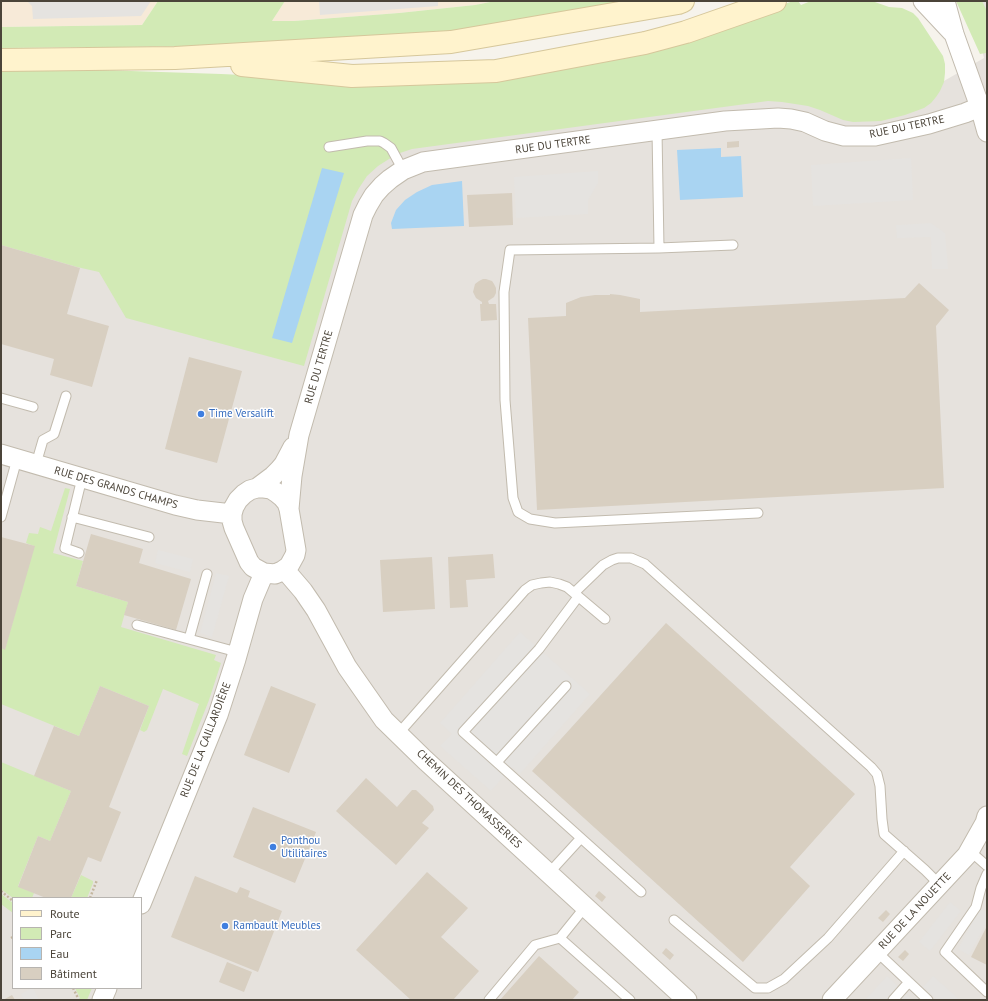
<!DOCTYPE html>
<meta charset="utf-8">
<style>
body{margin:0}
#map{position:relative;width:988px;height:1001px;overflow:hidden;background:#f6f3ec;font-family:"PT Sans",sans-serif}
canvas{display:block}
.frame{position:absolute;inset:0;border:2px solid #4b4439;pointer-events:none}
.legend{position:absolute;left:12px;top:897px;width:130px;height:92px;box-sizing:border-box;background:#fff;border:1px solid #b7b4b0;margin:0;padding:5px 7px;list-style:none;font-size:12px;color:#4b4439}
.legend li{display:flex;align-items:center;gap:8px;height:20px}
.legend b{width:20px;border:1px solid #b7b4b0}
</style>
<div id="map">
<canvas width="988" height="1001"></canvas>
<div class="frame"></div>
<ul class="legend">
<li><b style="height:5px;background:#fff3cd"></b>Route</li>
<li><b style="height:11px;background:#d2eab5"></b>Parc</li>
<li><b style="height:11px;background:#a9d4f2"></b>Eau</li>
<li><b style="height:11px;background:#d8cfc1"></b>Bâtiment</li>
</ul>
</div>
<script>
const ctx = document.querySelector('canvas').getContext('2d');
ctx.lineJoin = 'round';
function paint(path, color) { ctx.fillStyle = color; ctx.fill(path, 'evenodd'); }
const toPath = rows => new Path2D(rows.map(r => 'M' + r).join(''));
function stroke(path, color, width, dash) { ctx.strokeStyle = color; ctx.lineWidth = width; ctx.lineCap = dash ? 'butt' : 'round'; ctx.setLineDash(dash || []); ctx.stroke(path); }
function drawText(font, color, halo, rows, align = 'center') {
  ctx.font = font + ' "PT Sans",sans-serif'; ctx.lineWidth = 3; ctx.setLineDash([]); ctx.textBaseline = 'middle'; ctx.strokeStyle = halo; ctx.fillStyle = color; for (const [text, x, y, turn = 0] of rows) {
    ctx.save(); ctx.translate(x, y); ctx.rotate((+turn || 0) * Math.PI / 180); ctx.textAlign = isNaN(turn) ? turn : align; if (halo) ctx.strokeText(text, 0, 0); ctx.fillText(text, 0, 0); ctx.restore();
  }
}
paint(toPath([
 [1,1,158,1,142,25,1,27],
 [285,1,495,1,475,5,399,13,294,21,272,21]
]), '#f7ead8');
paint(toPath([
 [971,1,987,1,987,1000,1,1000,1,126,773,94,876,120,984,58],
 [13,898,141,898,141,988,13,988]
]), '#e6e2dd');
paint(toPath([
 [158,1,285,1,272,21,294,21,399,13,475,5,495,1,648,1,470,33,235,46,1,48,1,27,142,25],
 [793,1,798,1,801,5,811,1,872,1,889,7,902,8,913,13,918,18,943,56,945,64,945,73,944,82,940,91,936,97,931,103,924,108,905,115,881,121,853,122,843,120,820,110,808,106,782,102,768,101,412,149,400,153,389,159,378,166,367,176,359,188,352,201,304,366,126,318,99,272,77,267,1,245,1,69,71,69,221,74,373,81,421,80,754,15],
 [956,1,982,1,987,11,987,56,986,53,980,54],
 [65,488,70,489,53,553,83,561,76,586,128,602,121,627,216,655,214,660,221,663,209,700,187,756,182,754,199,704,163,689,147,730,144,732,140,730,149,706,100,686,79,736,1,704,1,648,5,649,34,546,26,543,29,533,38,534,40,527,51,531],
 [1,762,71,791,50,841,38,836,18,886,34,893,32,898,13,898,1,889],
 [81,875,93,881,93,883,87,898,71,898],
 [1,894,13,903,13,913,1,904],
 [75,988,92,988,87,1000,77,1000,80,998]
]), '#d2eab5');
paint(toPath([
 [27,1,151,1,141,16,33,19,32,6],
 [319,1,438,1,438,6,320,15],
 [911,158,913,200,813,206,811,165],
 [598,171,598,183,588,200,588,214,516,218,514,177],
 [931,223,945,233,948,269,932,269,931,237,897,238,896,225],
 [158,550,193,559,190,572,155,563],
 [216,573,229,576,212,637,200,633],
 [520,632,590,694,520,774,512,767,491,791,440,746,452,734,440,723],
 [950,902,961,911,930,951,919,942],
 [980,908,987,912,987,922,969,955,958,949],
 [887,976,913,1000,865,1000],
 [933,976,960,1000,937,1000,923,987],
 [32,988,33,988,39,1000,24,1000,21,994]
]), '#e5e3e0');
paint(toPath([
 [721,148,721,157,741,156,743,197,680,200,677,150],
 [322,168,344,173,292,343,272,338],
 [462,181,464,226,392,229,391,223,396,210,405,200,417,192,432,185]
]), '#a9d4f2');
paint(toPath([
 [739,141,739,147,727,148,727,142],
 [512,193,513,225,469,227,467,195],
 [1,245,80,268,67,314,109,326,92,387,50,375,54,359,1,344],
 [483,279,486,279,492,281,494,284,496,288,496,293,494,297,488,301,489,304,496,304,497,320,481,321,480,304,482,304,482,302,476,298,473,292,475,284,479,281],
 [919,283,949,310,936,326,944,488,537,510,528,318,566,316,566,303,581,297,595,295,610,295,610,294,620,295,640,299,640,312,905,298],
 [189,357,242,371,217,463,165,449],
 [91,534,143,549,139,563,191,579,176,630,124,615,128,602,76,586],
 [1,537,35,546,5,650,1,648],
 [493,554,495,578,466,580,468,607,450,608,448,557],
 [432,557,435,609,383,612,380,560],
 [666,623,855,794,790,867,810,886,743,962,532,771],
 [100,686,149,706,109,807,121,812,101,862,88,857,71,898,46,898,18,887,38,836,50,841,71,791,34,776,54,726,79,736],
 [271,686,316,704,289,773,244,755],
 [366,778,397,807,412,790,416,790,433,806,434,810,422,823,429,828,396,865,336,811],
 [253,807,316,832,295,883,233,857],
 [427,872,468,908,441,937,479,971,453,1000,411,1000,356,950],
 [195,876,237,893,240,887,250,891,248,897,282,911,258,972,171,937],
 [599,891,606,897,602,902,595,896],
 [886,910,890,914,883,922,878,918],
 [987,926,987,965,971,957],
 [666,948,674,955,670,960,662,953],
 [905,950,909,954,903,961,898,957],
 [539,956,579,992,572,1000,500,1000],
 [227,962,252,972,244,992,219,982],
 [12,995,15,1000,3,1000]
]), '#d8cfc1');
const service = toPath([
 [657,131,659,248,510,250,504,292,505,400,513,498,518,512,530,519,555,523,758,513],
 [329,147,367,141,380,141,384,143,391,148,403,170],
 [659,248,733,245],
 [1,398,33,407],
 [36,464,43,440,54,434,66,396],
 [1,517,17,459],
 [72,517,149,537],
 [79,553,65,548,82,478],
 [574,593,603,565,612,560,618,558,631,558,645,564,871,767,877,774,880,786,882,819,884,834,925,870,940,885],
 [578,597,539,649,463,732,641,892],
 [137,625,237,652],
 [189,639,207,574],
 [398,734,525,590,532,585,541,583,550,582,559,584,567,587,605,619],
 [497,762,566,686],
 [970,851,987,866],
 [549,873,581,838],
 [987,874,981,888,976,907,945,952,987,992],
 [674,920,755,988,768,988,784,979,828,938,904,851],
 [560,938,630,1000],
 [877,952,928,1000],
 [489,1000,535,945,560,938,585,907],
 [893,1000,909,982]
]);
const minor = toPath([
 [923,1,952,32],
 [945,1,954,34,980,107,987,132],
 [1,454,175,505,197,510,232,514],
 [257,488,264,488,271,489,277,493,282,497,287,503,289,509,296,550,295,555,289,566,282,571,275,574,264,573,253,567,249,562,234,528,232,521,232,514,234,507,238,500,244,494,250,490,257,488],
 [257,488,273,476,279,470,284,464,293,447],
 [289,509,292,476,299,435,363,215,368,205,374,195,382,186,390,179,403,170,423,162,725,121,761,119,778,118,791,119,805,122,825,131,844,136,875,136,929,124,965,113,987,104],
 [285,570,303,591,316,610,347,667,384,720,425,760,687,1000],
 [141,904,218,715,236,659,253,599,264,573],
 [102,1000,107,988],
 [832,1000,967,855,985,823,987,816]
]);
const secondary = toPath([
 [1,60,175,58,451,42,678,3,683,1],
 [242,65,352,76,496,71,645,43,686,32,775,1]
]);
stroke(service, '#c2bbae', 11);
stroke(minor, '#c2bbae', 21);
stroke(secondary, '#d6c79b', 24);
stroke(toPath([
 [1,891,13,901],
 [90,898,97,880],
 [11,938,13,937],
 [73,988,78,998]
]), '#c4b79f', 2.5, [2, 2]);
stroke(service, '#fff', 9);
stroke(minor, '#fff', 19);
stroke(secondary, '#fff3cd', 22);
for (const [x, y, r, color] of [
 [201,414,4,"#3f7fe0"],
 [273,847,4,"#3f7fe0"],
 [225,926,4,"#3f7fe0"]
]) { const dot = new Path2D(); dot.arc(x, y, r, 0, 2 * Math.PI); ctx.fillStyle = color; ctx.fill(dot); stroke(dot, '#fff', 1.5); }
drawText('11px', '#4b4439', '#fff', [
 ["RUE DU TERTRE",907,127,-12],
 ["RUE DU TERTRE",553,145,-8],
 ["RUE DU TERTRE",319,367,-74],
 ["RUE DES GRANDS CHAMPS",116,488,16],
 ["RUE DE LA CAILLARDIÈRE",206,740,-69],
 ["CHEMIN DES THOMASSERIES",469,799,43],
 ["RUE DE LA NOUETTE",915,911,-47]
]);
drawText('11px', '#366cbe', '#fff', [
 ["Time Versalift",209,414],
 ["Ponthou",281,841],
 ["Utilitaires",281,854],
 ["Rambault Meubles",233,926]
], 'left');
</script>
